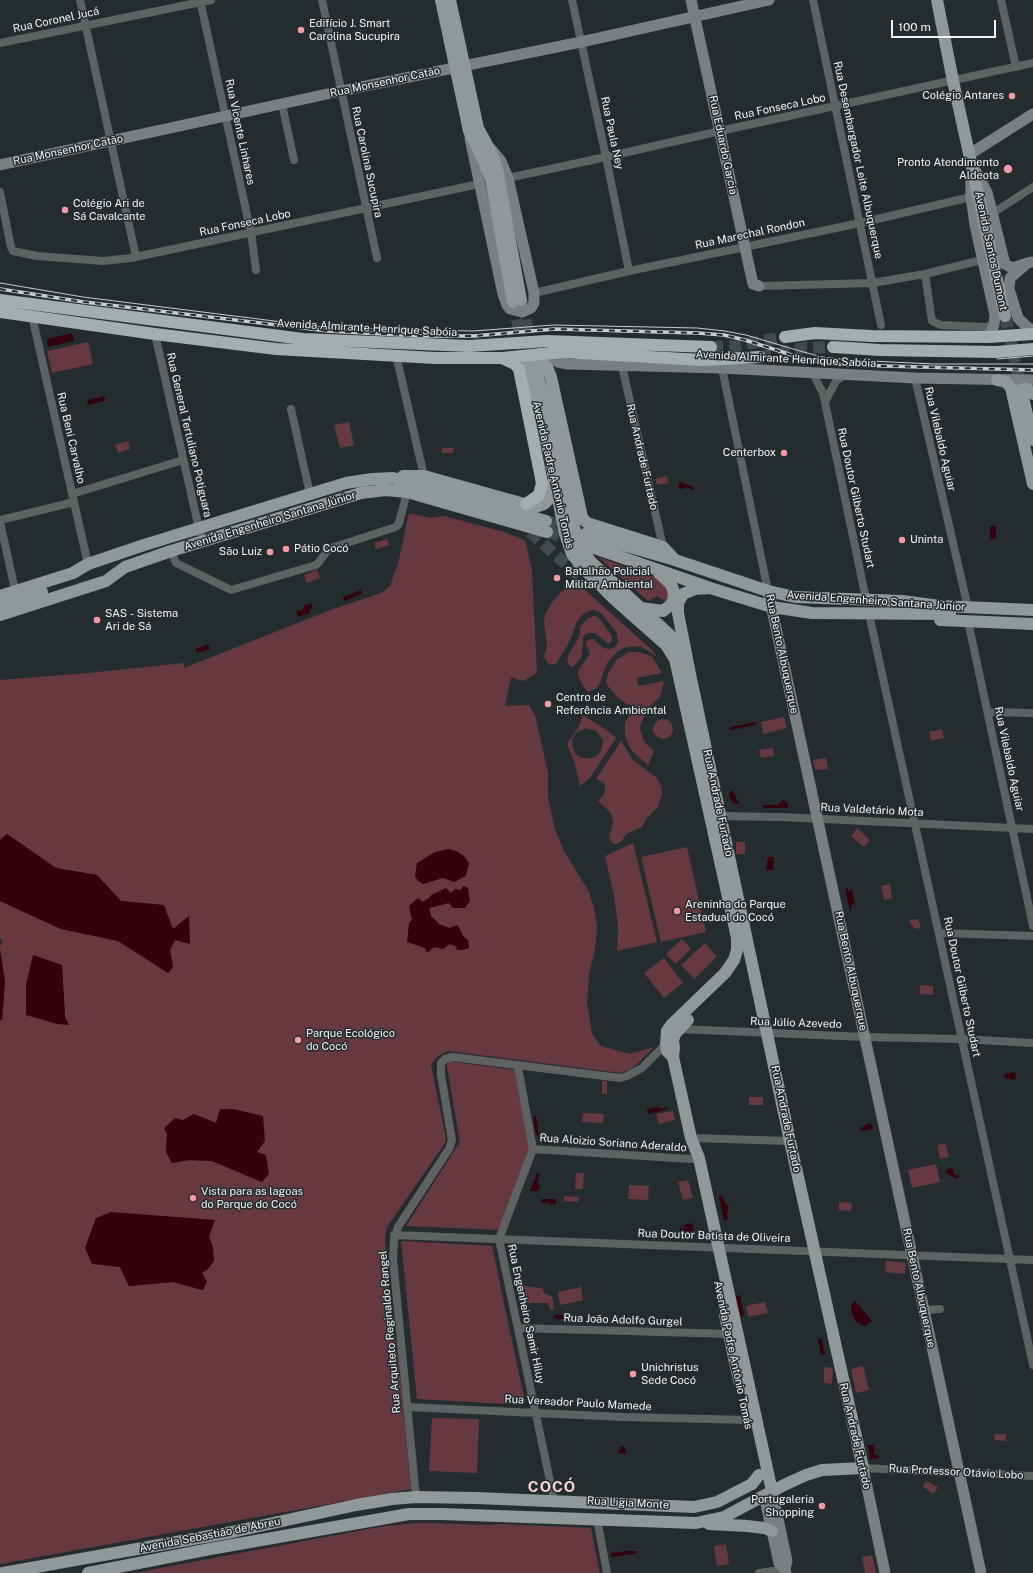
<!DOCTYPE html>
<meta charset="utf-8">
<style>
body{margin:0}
#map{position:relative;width:1033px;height:1573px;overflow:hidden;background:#252c2f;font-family:"Public Sans",sans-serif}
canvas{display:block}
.scale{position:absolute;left:891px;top:20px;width:105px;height:18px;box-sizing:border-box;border:2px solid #f0f4f6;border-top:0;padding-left:5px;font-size:12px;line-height:14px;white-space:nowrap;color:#f0f4f6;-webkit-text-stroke:3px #252c2f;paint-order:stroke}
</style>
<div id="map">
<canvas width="1033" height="1573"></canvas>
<div class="scale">100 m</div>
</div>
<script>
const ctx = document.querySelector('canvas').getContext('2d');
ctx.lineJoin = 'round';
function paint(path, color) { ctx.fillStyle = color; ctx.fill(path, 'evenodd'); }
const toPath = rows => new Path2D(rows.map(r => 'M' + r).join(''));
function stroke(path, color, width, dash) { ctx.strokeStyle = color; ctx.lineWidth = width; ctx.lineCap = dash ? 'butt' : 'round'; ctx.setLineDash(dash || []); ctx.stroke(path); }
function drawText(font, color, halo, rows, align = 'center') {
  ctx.font = font + ' "Public Sans",sans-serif'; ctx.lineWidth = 3; ctx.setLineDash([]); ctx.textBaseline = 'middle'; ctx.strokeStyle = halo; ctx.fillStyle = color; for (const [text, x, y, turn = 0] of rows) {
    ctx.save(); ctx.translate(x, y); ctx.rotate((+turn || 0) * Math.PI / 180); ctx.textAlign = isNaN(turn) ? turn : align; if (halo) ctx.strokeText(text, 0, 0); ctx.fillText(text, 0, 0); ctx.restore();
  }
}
paint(toPath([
 [88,342,93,364,52,373,47,351],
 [349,422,354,445,340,448,334,425],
 [128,441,130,449,118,453,115,445],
 [442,448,454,448,453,453,442,453],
 [667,476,668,483,657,485,655,479],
 [409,513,430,518,444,516,504,532,525,540,532,571,537,673,523,681,511,677,505,706,529,705,535,715,548,773,548,798,555,829,564,851,589,892,595,912,597,928,595,949,589,975,587,1002,592,1034,601,1046,630,1054,654,1047,633,1068,621,1073,448,1051,438,1056,431,1065,446,1138,445,1143,387,1227,385,1239,390,1303,398,1357,411,1489,0,1564,0,1020,2,1020,5,981,0,950,0,946,3,941,0,938,0,901,61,929,118,941,168,973,173,967,170,950,175,939,190,944,173,929,163,905,121,901,97,875,56,868,7,834,0,840,0,680,88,673,184,663,184,668,328,611,381,593,390,586,398,564],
 [461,890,449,902,429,908,431,916,439,924,449,928,458,926,463,936,457,950,457,946,450,944,434,947,409,924,412,920,422,902,429,898],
 [33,956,62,965,65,1017],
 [194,1114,216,1123,257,1152,262,1182,212,1161,189,1160,172,1163,166,1152,167,1134],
 [170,1217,215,1220,209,1237,213,1248,208,1269,202,1273,202,1290,173,1282,129,1286,120,1267],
 [387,539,389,545,376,549,374,543],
 [597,556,640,573,659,578,670,589,668,603,657,596,648,601],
 [317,570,320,578,307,583,304,575],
 [575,581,652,650,657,657,642,647,634,646,624,648,617,652,607,663,599,685,595,689,589,692,584,688,578,675,579,669,590,654,586,644,588,640,593,639,603,648,610,649,615,647,618,642,617,633,601,613,593,610,584,613,576,623,570,641,556,664,551,665,547,662,544,657,547,646,544,623,545,615,553,601,571,582],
 [594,616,598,617,612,636,612,641,608,644,595,633,588,633,583,637,582,656,573,667,569,666,567,659,569,653,578,639,580,634,580,627,588,618],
 [629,652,639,652,648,655,653,658,662,673,637,678,638,686,664,681,660,697,651,705,641,723,640,729,644,742,654,751,648,765,633,752,629,746,625,734,625,723,634,706,627,704,618,698,608,686,606,682,608,674,616,660],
 [583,715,608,731,616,738,590,778,580,786,574,761,567,744,578,728],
 [586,728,596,731,603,740,601,751,595,757,591,758,582,758,578,756,575,753,572,745,572,740,576,733],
 [784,717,787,728,763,734,761,722],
 '653 729a10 10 0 1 1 20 0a10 10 0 1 1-20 0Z',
 [942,729,944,738,931,741,929,732],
 [621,741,633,760,657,778,661,786,662,793,658,807,647,818,642,827,626,834,622,841,617,844,613,844,609,838,613,822,611,813,598,801,604,794,605,788,604,783,596,779],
 [773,748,774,756,761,758,759,750],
 [826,758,828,769,815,770,813,760],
 [857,828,870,840,864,847,851,836],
 [736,842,745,842,745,854,736,854],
 [633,843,657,942,617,951,618,926,614,896,605,856],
 [687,847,706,932,661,942,641,857],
 [890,884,892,898,884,900,881,886],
 [919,919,921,929,914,928,910,923,910,920],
 [682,939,691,949,675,964,666,954],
 [705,943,717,957,694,979,681,965],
 [664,958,683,983,664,998,644,973],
 [920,985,933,986,933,995,920,994],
 [446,1061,516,1070,530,1149,500,1230,406,1226,460,1142],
 [602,1081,607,1081,607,1094,602,1094],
 [749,1097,763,1097,763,1105,749,1105],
 [673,1111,675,1120,659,1124,656,1114],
 [583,1113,604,1114,603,1123,582,1122],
 [945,1143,949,1157,940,1159,937,1145],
 [936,1164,940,1182,912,1188,908,1170],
 [576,1173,584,1173,583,1189,575,1189],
 [688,1180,693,1198,683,1200,678,1182],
 [629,1185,649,1186,648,1200,628,1199],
 [564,1196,579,1197,578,1202,564,1201],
 [839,1202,852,1203,851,1211,839,1210],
 [401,1241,492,1246,525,1402,523,1405,417,1399],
 [886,1261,906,1263,905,1274,885,1272],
 [521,1273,520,1278,523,1285,530,1287,542,1288,545,1294,552,1296,554,1309,550,1310,548,1303,525,1303,518,1276],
 [581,1287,583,1300,560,1305,558,1292],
 [765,1302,768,1313,748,1317,746,1306],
 [863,1366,869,1390,856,1393,851,1369],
 [824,1367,833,1368,832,1384,824,1383],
 [432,1418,479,1419,477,1473,429,1471],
 [995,1434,1006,1434,1006,1441,994,1440],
 [926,1481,938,1487,934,1494,923,1487],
 [414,1523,436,1523,488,1525,498,1524,591,1528,600,1573,134,1573,379,1527],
 [726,1544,729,1564,717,1566,714,1546],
 [872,1555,876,1573,865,1573,862,1557]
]), '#65393f');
paint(toPath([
 [72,333,74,341,48,347,47,339],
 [104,396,105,400,104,401,89,405,87,403,88,400],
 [680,482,694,487,693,490,685,487,684,489,678,488],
 [990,526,996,526,996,539,990,539],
 [361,590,362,594,344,601,343,597],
 [311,603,313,608,309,610,310,613,298,617,296,612,303,609,304,606],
 [208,644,210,649,197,653,196,649],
 [756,722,756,724,744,727,741,729,740,728,730,730,730,727],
 [732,790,737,798,736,799,739,804,733,803,730,799,729,794],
 [783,800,788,803,788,808,763,808,763,805,778,805],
 [7,834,56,868,97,875,121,901,164,905,173,929,189,916,190,944,175,940,170,950,173,967,168,973,118,941,61,929,0,901,0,840],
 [449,849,458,852,465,857,469,863,466,876,454,882,443,878,423,884,418,881,415,876,417,863,435,852],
 [768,857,774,857,773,870,766,870],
 [463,886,468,888,470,901,465,908,453,908,449,903,429,908,431,916,439,924,449,928,458,925,463,936,468,940,469,948,462,950,457,950,456,946,450,944,443,949,434,947,427,953,425,948,407,942,409,923,412,920,409,906,418,898,423,902,429,898,431,895,446,888,451,893,455,889,461,890],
 [848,888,848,891,852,890,855,904,851,905,852,909,850,910,845,889],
 [0,950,5,981,2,1020,0,1020],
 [33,955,62,965,65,1017,69,1025,57,1024,26,1015,26,985],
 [1015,1072,1016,1079,1011,1080,1010,1078,1006,1079,1004,1074],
 [658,1107,662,1109,667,1107,668,1109,648,1114,647,1109],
 [220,1109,233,1109,263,1116,265,1141,257,1152,266,1155,269,1174,262,1182,212,1161,189,1160,172,1163,166,1152,167,1134,164,1128,175,1118,183,1120,194,1114,216,1123],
 [533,1116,536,1116,539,1135,536,1135],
 [870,1123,873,1128,865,1131,861,1130,860,1128],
 [951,1168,953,1169,954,1174,959,1176,958,1179,945,1173,947,1169],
 [537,1173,540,1174,537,1182,539,1184,540,1188,537,1191,530,1191],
 [722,1195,724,1201,729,1207,727,1214,728,1220,724,1221,719,1196],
 [542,1199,556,1199,556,1204,551,1205,549,1203,541,1202],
 [111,1212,215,1220,209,1237,213,1248,214,1261,208,1269,202,1273,207,1282,203,1290,173,1282,129,1286,120,1267,92,1264,85,1248,96,1218],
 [692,1223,694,1231,679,1231,680,1228,689,1228,684,1227,684,1225],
 [740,1295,744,1316,741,1317,736,1296],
 [855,1301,872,1321,865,1326,855,1321,851,1311,851,1306],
 [555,1315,585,1317,585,1320,554,1319],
 [821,1338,823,1344,825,1354,821,1355,818,1339],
 [868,1445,874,1445,874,1456,876,1454,879,1456,879,1458,870,1460],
 [621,1446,625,1447,626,1454,618,1453],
 [628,1551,637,1551,637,1553,612,1557,611,1553]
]), '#34010e');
stroke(toPath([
 [513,302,527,366],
 [522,302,532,351],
 [1005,316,1021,389],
 [546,521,572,530],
 [530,532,585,581],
 [547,532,575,540]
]), '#434a4d', 12, [12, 6]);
stroke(toPath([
 [711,347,735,346,785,337],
 [760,357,803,348,833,347]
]), '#434a4d', 12, [12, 6]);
stroke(toPath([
 [80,0,136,257],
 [200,0,251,233,256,270],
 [322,0,377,258],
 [572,0,606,157,629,271],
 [813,0,881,325],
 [1001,0,1016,67],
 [0,43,211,0],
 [282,104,294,160],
 [508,178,606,157,720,131,1033,63],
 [0,192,11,247,13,251,37,256,103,261,131,258,479,184],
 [993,213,1033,187],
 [925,274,932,321,936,323,941,325,985,327,994,325],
 [759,286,872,283,925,274,982,260],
 [534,293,629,271,860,223,971,197],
 [32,316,88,564],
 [155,334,200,533],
 [396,355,424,476],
 [622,366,663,547],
 [722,368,768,591],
 [812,372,823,393,866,599],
 [915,378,966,599],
 [825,402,836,381,845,375],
 [291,409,310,494],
 [72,494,183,460],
 [0,520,74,502],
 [0,522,14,585],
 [171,551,176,563,231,590,316,565,319,562,327,551,331,548,396,527,399,523,407,492],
 [869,614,1033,1365],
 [968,621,1033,926],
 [988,712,1033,713],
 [717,816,781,817,1033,829],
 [939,933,1033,936],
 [679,1029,865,1037,961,1039,1033,1043],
 [518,1067,533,1149,499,1239,554,1500],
 [691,1138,790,1141],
 [533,1149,691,1159],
 [394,1235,1033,1260],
 [924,1310,940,1309],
 [518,1328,733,1334],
 [407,1407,623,1417,748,1420],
 [863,1468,1033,1476],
 [416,1497,393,1259,394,1240,398,1227,449,1149,452,1140,441,1075,441,1063,445,1059,453,1057,620,1078,627,1076,642,1068,666,1044],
 [597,1519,607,1573],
 [759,1573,785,1569]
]), '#5e6263', 8);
stroke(toPath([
 [691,0,753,284,759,286],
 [470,138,503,294,507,305,510,309,522,312,531,308,534,303,534,293,508,178,501,161,491,149],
 [970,154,1033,114],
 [0,165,341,91,581,42,769,0],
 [974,168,987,192,1005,264,1012,268,1031,262],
 [971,176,971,197,975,225,995,315,994,325,988,337],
 [1024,266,1010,278,1009,289,1018,318,1026,326,1033,330],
 [541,353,558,362,568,364,722,368,915,378,1033,380],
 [768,591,981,1573],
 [863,1468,885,1573],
 [772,1491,787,1561,785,1569,786,1573],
 [764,1495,779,1563,785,1569]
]), '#7a8082', 11);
stroke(toPath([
 [441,0,469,131,482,157,491,179,513,302],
 [450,0,478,128,491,152,497,169,521,300],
 [937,0,953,81,1005,316],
 [528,364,543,364,547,367,551,377,582,517],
 [527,368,549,452,565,534,572,554,581,566,613,598,666,645,675,659,732,915,737,938,737,950,734,960,725,973,671,1025,667,1031,666,1044,667,1051,673,1057],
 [536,369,558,451,578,545,591,562,673,638,684,653],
 [997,380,1006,382,1011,388,1033,484],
 [1016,393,1020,390,1024,389,1027,389,1033,394],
 [1022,393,1033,440],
 [403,476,424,476,535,507,544,504,548,500,553,483],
 [577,512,586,522,590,524,663,547,675,560],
 [585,534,675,560,768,591,795,597,902,601,940,606,1033,610],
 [586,545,710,588,772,607,812,613,950,614],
 [0,596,73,573,88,564,144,545,346,483,372,479,393,478,546,521],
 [0,605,42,592],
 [641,608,663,611,672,604,674,595,673,589,670,583,659,573],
 [0,615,106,581,125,567,171,551,361,493,385,490,407,492,547,532],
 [940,620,1033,624],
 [688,1020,675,1034,673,1040,674,1048,673,1057,691,1138,699,1158,772,1491],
 [725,1315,739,1381],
 [709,1524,747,1526,764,1528,772,1531],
 [3,1573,232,1532,356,1505,392,1499,416,1497,476,1498,694,1507,717,1502,752,1484,759,1475],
 [88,1573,210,1549,409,1514,441,1514,696,1523,724,1517,784,1485,806,1475,822,1470,863,1468,790,1141,691,679,678,613,678,603,683,594,695,589,710,588]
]), '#90989a', 12);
stroke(toPath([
 [0,300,303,339,469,346,547,341,711,347],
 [0,312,155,334,276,349,435,358,502,358,563,352,702,360,760,357],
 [785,337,815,333,871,336,988,337,1033,334],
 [833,347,880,350,996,352,1033,349],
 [502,358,515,364,519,369,542,483,539,495,526,504]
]), '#a4adb0', 12);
stroke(toPath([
 [0,283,83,297,330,328,473,331,554,325,697,328,725,331,746,335,800,351,822,357,848,360,934,364,1033,364],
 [997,359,1033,356]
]), '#c8cdcf', 1);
const rail = toPath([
 [0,289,84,302,328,331,420,336,474,336,555,329,697,333,724,335,745,340,798,357,821,362,848,365,1033,370]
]);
stroke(rail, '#c8cdcf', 3.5);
stroke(rail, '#252c2f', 2, [6]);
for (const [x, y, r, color] of [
 [301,30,4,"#f49aa5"],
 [1012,96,4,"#f49aa5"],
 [1008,169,5,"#f49aa5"],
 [65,210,4,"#f49aa5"],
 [784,453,4,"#f49aa5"],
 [902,540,4,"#f49aa5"],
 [286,549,4,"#f49aa5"],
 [270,552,4,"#f49aa5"],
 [557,578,4,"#f49aa5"],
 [97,620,4,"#f49aa5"],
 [548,704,4,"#f49aa5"],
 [677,911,4,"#f49aa5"],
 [298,1040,4,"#f49aa5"],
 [193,1198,4,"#f49aa5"],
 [633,1374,4,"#f49aa5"],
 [822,1506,4,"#f49aa5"]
]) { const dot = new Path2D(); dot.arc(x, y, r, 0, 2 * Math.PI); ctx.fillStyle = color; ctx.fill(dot); stroke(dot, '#252c2f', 1.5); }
drawText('11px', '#f0f4f6', '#252c2f', [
 ["Rua Coronel Jucá",56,20,-12],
 ["Rua Monsenhor Catão",385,82,-12],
 ["Rua Fonseca Lobo",780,107,-12],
 ["Rua Vicente Linhares",240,132,78],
 ["Rua Paula Ney",612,133,78],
 ["Rua Eduardo Garcia",723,145,78],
 ["Rua Monsenhor Catão",68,150,-12],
 ["Rua Desembargador Leite Albuquerque",858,160,78],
 ["Rua Carolina Sucupira",367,162,78],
 ["Rua Fonseca Lobo",245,223,-12],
 ["Rua Marechal Rondon",750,234,-12],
 ["Avenida Santos Dumont",991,251,78],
 ["Avenida Almirante Henrique Sabóia",367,328,3],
 ["Avenida Almirante Henrique Sabóia",786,359,3],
 ["Rua General Tertuliano Potiguara",189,435,77],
 ["Rua Beni Carvalho",71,438,77],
 ["Rua Vilebaldo Aguiar",940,439,77],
 ["Rua Andrade Furtado",642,457,77],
 ["Avenida Padre Antônio Tomás",553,475,77],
 ["Rua Doutor Gilberto Studart",856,498,78],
 ["Avenida Engenheiro Santana Júnior",270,521,-17],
 ["Avenida Engenheiro Santana Júnior",876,601,4],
 ["Rua Bento Albuquerque",782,654,78],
 ["Rua Vilebaldo Aguiar",1009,759,78],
 ["Rua Andrade Furtado",718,803,78],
 ["Rua Valdetário Mota",872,810,3],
 ["Rua Bento Albuquerque",851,971,78],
 ["Rua Doutor Gilberto Studart",962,987,78],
 ["Rua Júlio Azevedo",796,1023,2],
 ["Rua Andrade Furtado",786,1119,78],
 ["Rua Aloizio Soriano Aderaldo",613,1143,4],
 ["Rua Doutor Batista de Oliveira",714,1236,2],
 ["Rua Bento Albuquerque",919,1288,78],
 ["Rua Engenheiro Samir Hiluy",526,1314,78],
 ["Rua João Adolfo Gurgel",623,1320,2],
 ["Rua Arquiteto Reginaldo Rangel",390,1332,-95],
 ["Avenida Padre Antônio Tomás",733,1355,78],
 ["Rua Vereador Paulo Mamede",578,1403,3],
 ["Rua Andrade Furtado",855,1436,77],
 ["Rua Professor Otávio Lobo",956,1472,3],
 ["Rua Ligia Monte",628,1503,3],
 ["Avenida Sebastião de Abreu",210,1535,-11]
]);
drawText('11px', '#f0f4f6', '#252c2f', [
 ["Edifício J. Smart",309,24],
 ["Carolina Sucupira",309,37],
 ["Colégio Antares",1004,96,"right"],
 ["Pronto Atendimento",999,163,"right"],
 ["Aldeota",999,176,"right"],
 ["Colégio Ari de",73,204],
 ["Sá Cavalcante",73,217],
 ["Centerbox",776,453,"right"],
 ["Uninta",910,540],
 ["Pátio Cocó",294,549],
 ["São Luiz",262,552,"right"],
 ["Batalhão Policial",565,572],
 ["Militar Ambiental",565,585],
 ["SAS - Sistema",105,614],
 ["Ari de Sá",105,627],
 ["Centro de",556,698],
 ["Referência Ambiental",556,711],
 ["Areninha do Parque",685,905],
 ["Estadual do Cocó",685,918],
 ["Parque Ecológico",306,1034],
 ["do Cocó",306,1047],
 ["Vista para as lagoas",201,1192],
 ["do Parque do Cocó",201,1205],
 ["Unichristus",641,1368],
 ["Sede Cocó",641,1381],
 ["Portugaleria",814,1500,"right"],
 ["Shopping",814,1513,"right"]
], 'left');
ctx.letterSpacing = '1px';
drawText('bold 15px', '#f5d1d4', '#252c2f', [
 ["COCÓ",552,1487]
]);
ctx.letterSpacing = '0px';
</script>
